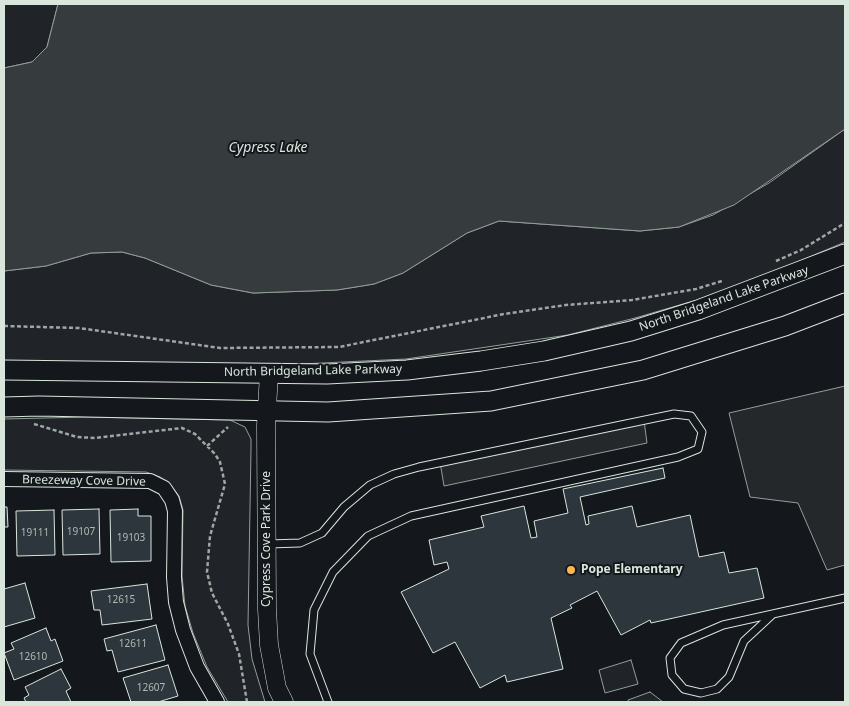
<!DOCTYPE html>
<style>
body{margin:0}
#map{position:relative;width:849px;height:706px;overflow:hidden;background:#14181c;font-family:"Noto Sans",sans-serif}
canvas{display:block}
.frame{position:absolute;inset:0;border:5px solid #d8e6dc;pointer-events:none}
</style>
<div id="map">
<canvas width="849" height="706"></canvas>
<div class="frame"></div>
</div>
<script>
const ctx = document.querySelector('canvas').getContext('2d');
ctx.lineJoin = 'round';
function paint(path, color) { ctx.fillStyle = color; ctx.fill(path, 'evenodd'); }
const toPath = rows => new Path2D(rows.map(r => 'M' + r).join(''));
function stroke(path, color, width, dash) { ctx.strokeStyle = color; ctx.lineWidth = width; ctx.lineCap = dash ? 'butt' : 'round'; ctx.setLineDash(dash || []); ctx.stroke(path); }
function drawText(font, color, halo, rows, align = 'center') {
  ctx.font = font + ' "Noto Sans",sans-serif'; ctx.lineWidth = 4; ctx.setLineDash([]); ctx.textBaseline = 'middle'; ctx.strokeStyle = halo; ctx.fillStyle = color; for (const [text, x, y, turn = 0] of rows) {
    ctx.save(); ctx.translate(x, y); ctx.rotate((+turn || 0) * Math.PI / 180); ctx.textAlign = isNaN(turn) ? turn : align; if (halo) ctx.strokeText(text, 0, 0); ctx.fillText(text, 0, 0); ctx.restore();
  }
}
const green = toPath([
 [4,4,58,4,47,47,32,62,4,68,4,4],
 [845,129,845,242,764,276,697,300,635,318,568,335,406,359,280,365,4,361,4,271,46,266,91,253,122,252,145,258,211,285,253,293,337,290,374,284,403,273,467,233,499,221,640,231,679,227,713,215,769,183,845,129],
 [85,417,230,420,245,427,251,439,251,449,248,625,252,659,265,702,228,702,207,667,193,633,185,606,182,576,183,510,179,496,170,484,160,477,146,472,4,470,4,419,85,417],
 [631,660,638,684,605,693,599,670,631,660],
 [650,692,663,702,628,702,628,700,650,692]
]);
paint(green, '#202428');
stroke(green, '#939e99', 1);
const parking = toPath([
 [845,386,845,565,827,570,798,503,750,497,729,413,845,386],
 [644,420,647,443,444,486,440,462,644,420]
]);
paint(parking, '#24282b');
stroke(parking, '#939e99', 1);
const water = toPath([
 [58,4,845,4,845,129,734,205,679,227,640,231,499,221,467,233,403,273,374,284,337,290,253,293,211,285,145,258,122,252,91,253,46,266,4,271,4,68,32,62,47,47,58,4]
]);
paint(water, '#363b3e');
stroke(water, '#939e99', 1);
const building = toPath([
 [663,468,665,478,580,497,586,525,589,524,588,516,632,506,637,527,690,515,699,557,724,552,729,573,757,568,764,598,651,623,650,620,621,635,597,591,570,605,572,608,551,618,563,669,507,682,505,675,480,688,455,642,433,653,401,592,449,569,447,562,434,565,429,540,484,527,481,516,524,506,531,538,537,537,534,521,568,513,563,489,663,468],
 [4,507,7,507,8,527,4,527,4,507],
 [99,509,100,554,63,555,62,510,99,509],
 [138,509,138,516,151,516,151,561,111,562,110,510,138,509],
 [54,510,55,555,17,556,16,511,54,510],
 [25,583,35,618,4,627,4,589,25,583],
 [147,584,152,619,102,625,100,610,94,610,91,591,147,584],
 [156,625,165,660,118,672,112,650,107,651,104,639,156,625],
 [46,628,51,641,55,639,63,661,14,680,4,653,14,649,11,643,46,628],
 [168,665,178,696,158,702,131,702,123,678,168,665],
 [61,669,71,688,66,691,71,702,26,702,24,698,29,695,25,687,61,669]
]);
paint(building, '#2c363c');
stroke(building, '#d8e6dc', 1);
const service = toPath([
 [268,544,300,543,322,533,344,507,370,485,394,474,419,467,674,414,691,416,702,432,698,449,678,457,411,516,368,536,333,572,314,610,310,654,328,702],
 [772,615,744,641,729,677,717,689,701,693,684,689,672,675,670,658,681,643,723,625,845,598]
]);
const minor = toPath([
 [4,479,150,481,164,488,172,500,175,511,174,577,176,602,183,630,197,667,217,702]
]);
const tertiary = toPath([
 [269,374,266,425,267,609,269,645,277,688,284,702]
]);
const secondary = toPath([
 [4,370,327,374,407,370,481,361,544,351,631,331,698,310,845,254],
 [4,407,39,406,328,412,491,401,643,370,785,326,845,303]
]);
stroke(service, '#d8e6dc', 9);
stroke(minor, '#d8e6dc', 16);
stroke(tertiary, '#d8e6dc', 19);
stroke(secondary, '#d8e6dc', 21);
stroke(toPath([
 [776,261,801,250,845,223],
 [4,326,79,328,220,348,339,347,504,314,566,305,632,300,696,289,722,281],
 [34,424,77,437,95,438,182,428,195,434,215,454,220,462,225,484,210,536,207,572,212,593,228,624,239,654,247,702],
 [207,446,228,427]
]), '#9da8a2', 2.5, [4, 2.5]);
stroke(service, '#14181c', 7);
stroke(minor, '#14181c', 14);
stroke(tertiary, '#14181c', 18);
stroke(secondary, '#14181c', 19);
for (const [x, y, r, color] of [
 [571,570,5,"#ffb74d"]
]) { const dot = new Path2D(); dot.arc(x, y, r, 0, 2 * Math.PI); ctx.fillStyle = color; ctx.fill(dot); stroke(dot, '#14181c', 2); }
drawText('10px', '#adbab4', null, [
 ["19107",81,532],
 ["19111",35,533],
 ["19103",131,538],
 ["12615",121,600],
 ["12611",133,644],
 ["12610",33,657],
 ["12607",151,688]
]);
drawText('12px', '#d8e6dc', '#14181c', [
 ["North Bridgeland Lake Parkway",724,299,-19],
 ["North Bridgeland Lake Parkway",313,371,-1],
 ["Breezeway Cove Drive",84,481,1],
 ["Cypress Cove Park Drive",267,539,-90]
]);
drawText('bold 12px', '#d8e6dc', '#14181c', [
 ["Pope Elementary",581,570]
], 'left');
drawText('italic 14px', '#d8e6dc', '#14181c', [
 ["Cypress Lake",268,148]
]);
</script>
